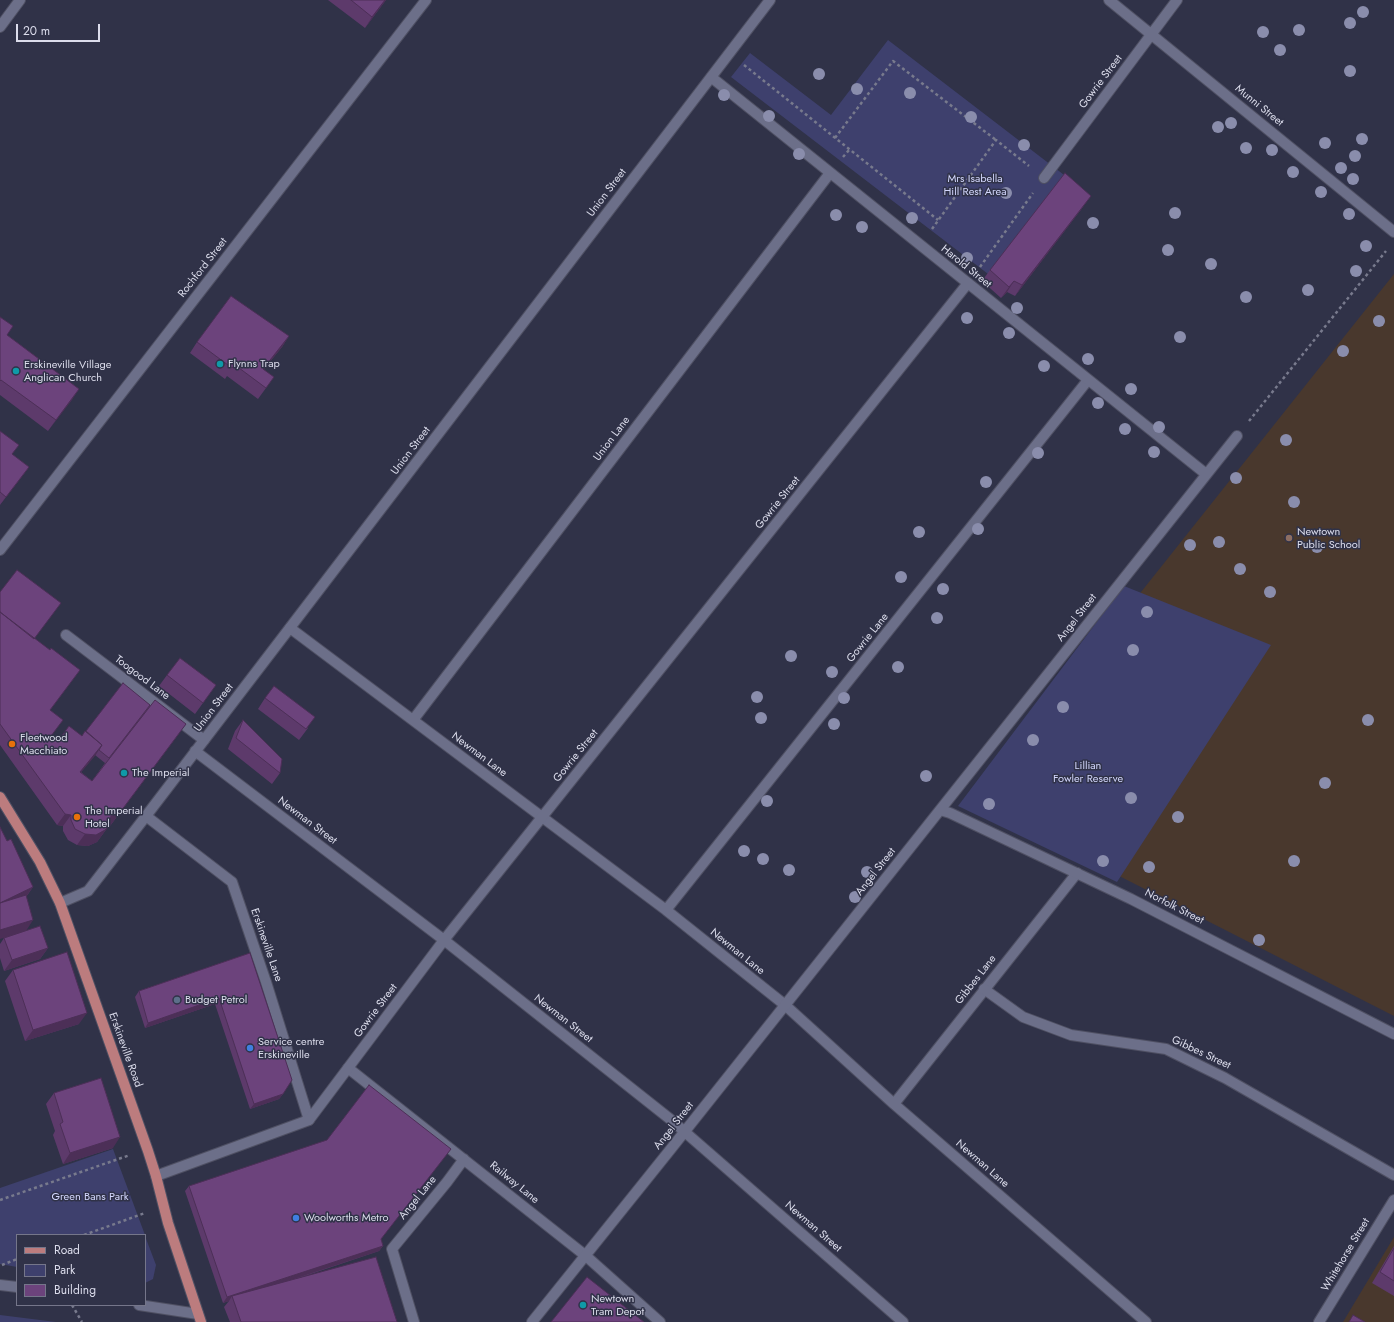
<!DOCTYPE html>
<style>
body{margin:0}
#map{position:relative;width:1394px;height:1322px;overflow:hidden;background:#303248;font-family:Jost,sans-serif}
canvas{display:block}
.legend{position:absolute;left:16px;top:1234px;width:130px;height:72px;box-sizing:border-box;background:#303248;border:1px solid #75768a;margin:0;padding:5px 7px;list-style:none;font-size:12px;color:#dcddec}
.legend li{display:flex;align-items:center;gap:8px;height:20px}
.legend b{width:20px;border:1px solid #75768a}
.scale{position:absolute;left:16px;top:24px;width:84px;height:18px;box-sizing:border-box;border:2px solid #dcddec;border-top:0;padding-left:5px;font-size:12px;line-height:14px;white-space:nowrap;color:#dcddec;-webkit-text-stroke:3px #303248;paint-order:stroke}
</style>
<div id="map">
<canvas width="1394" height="1322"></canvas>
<ul class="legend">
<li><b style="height:5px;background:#bc7c7e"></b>Road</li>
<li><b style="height:11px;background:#3e406d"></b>Park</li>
<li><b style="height:11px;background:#6c437c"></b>Building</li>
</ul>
<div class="scale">20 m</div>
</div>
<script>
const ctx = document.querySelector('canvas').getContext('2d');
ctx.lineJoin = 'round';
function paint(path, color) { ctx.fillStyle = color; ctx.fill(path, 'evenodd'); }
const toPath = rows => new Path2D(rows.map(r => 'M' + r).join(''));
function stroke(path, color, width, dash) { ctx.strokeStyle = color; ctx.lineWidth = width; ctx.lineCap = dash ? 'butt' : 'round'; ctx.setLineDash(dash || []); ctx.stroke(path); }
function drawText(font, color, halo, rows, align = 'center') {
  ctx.font = font + ' Jost,sans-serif'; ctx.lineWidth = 3; ctx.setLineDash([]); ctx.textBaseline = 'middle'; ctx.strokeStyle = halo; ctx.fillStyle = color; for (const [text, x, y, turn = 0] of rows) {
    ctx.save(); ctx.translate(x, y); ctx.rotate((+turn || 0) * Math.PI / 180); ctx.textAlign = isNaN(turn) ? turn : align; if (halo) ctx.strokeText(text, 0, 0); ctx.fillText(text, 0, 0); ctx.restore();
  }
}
paint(toPath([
 [1394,274,1394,1016,974,802],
 [1394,1237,1394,1322,1343,1322]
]), '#49382d');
paint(toPath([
 [888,40,1068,178,992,277,731,77,750,53,831,115],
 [1124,586,1271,645,1117,882,958,806],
 [113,1149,145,1235,17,1235,17,1267,0,1264,0,1188],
 [145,1236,156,1265,153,1279,145,1283],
 [0,1315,56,1322,0,1322]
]), '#3e406d');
const service = toPath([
 [290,628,666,910,785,1005,894,1104,1146,1322],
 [66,635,204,740],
 [413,720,830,173],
 [146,816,232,882,266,982,309,1120],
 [666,910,1088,380],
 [348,1068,586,1256],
 [894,1104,1077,873],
 [414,1322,392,1249,447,1182,464,1159]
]);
const minor = toPath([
 [1109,0,1394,232],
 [0,27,20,0],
 [711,77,1206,474],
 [1044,178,1177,0],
 [0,550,426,0],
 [195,751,444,940,670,1119,903,1322],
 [940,810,950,813,1131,899,1394,1034],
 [60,903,88,891,146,816,770,0],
 [984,989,1023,1017,1071,1035,1166,1049,1225,1078,1394,1175],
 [156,1176,309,1120,444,940,968,283],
 [586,1256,660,1322],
 [0,1285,17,1287],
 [139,1305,198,1314],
 [532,1322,670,1150,1237,436],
 [1319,1322,1394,1200]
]);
const primary = toPath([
 [0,797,40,862,60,903,148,1151,156,1176,168,1223,201,1322]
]);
stroke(service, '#4f5063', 12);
stroke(minor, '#4f5063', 12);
stroke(primary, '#4f5063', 12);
stroke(toPath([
 [744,65,938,220],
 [835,138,893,61,996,140],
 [843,157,849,150],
 [932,229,996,140,1029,166],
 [980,267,1033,193],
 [1249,421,1386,251],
 [0,1200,130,1155],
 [84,1235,145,1213],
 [2,1265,17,1259],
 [72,1305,82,1322]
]), '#787a8d', 2.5, [3, 3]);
stroke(service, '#6c6f89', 10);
stroke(minor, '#6c6f89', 10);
stroke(primary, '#bc7c7e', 10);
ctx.fillStyle = '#8a8dac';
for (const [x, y] of [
 [1363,12],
 [1350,23],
 [1299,30],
 [1263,32],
 [1280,50],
 [1350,71],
 [819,74],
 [857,89],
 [910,93],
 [724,95],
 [769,116],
 [971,117],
 [1231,123],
 [1218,127],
 [1362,139],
 [1325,143],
 [1024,145],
 [1246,148],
 [1272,150],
 [799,154],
 [1355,156],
 [1341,168],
 [1293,172],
 [1353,179],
 [1321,192],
 [1006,193],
 [1175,213],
 [1349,214],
 [836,215],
 [912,218],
 [1093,223],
 [862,227],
 [1366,246],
 [1168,250],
 [967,258],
 [1211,264],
 [1356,271],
 [1308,290],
 [1246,297],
 [1017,308],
 [967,318],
 [1379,321],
 [1009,333],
 [1180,337],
 [1343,351],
 [1088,359],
 [1044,366],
 [1131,389],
 [1098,403],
 [1159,427],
 [1125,429],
 [1286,440],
 [1154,452],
 [1038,453],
 [1236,478],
 [986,482],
 [1294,502],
 [978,529],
 [919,532],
 [1219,542],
 [1190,545],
 [1317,547],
 [1240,569],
 [901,577],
 [943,589],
 [1270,592],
 [1147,612],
 [937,618],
 [1133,650],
 [791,656],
 [898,667],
 [832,672],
 [757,697],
 [844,698],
 [1063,707],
 [761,718],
 [1368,720],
 [834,724],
 [1033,740],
 [926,776],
 [1325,783],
 [1131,798],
 [767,801],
 [989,804],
 [1178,817],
 [744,851],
 [763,859],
 [1103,861],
 [1294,861],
 [1149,867],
 [789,870],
 [867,872],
 [855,897],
 [1259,940]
]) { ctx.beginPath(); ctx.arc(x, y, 6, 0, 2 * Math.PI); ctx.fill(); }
paint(toPath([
 [328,0,386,0,365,28],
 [1083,207,1015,296,1007,292,1001,298,982,281,990,270],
 [0,317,7,335,79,389,48,431,0,395],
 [289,336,282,347,264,369,266,388,258,399,227,376,225,379,190,353,197,342],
 [0,431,12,455,29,467,0,505],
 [0,592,34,639,50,650,80,670,50,710,51,737,58,741,82,736,150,705,186,724,110,826,108,827,97,842,88,846,77,845,68,840,63,831,63,826,57,825,0,745],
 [95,755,105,763,92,781,81,772],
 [167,675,216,685,195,714,159,686],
 [265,698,308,728,299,740,258,709],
 [243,720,280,773,272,784,228,749,235,731],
 [7,841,33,887,26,897,26,931,48,948,40,959,4,971,0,958,0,944,4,938],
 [250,953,283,1094,279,1099,250,1109,215,1004,145,1028,135,997,139,991],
 [13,970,79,1024,25,1041,5,981],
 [54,1093,113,1148,63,1164,53,1135,55,1131,46,1104],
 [447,1154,381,1239,383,1246,379,1251,296,1279,397,1322,230,1322,224,1307,229,1301,223,1303,185,1191,189,1186],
 [1394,1246,1394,1296,1372,1283]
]), '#5d3a6b');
paint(toPath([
 [385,0,386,0,365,28,372,17],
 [1091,196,1083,207,1015,296,1022,285],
 [1014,281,1007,292,1001,298,1009,287],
 [289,336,282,347,255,380,263,369],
 [79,389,72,400,48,431,56,420],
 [29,467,21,478,0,505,6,497],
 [186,724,110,826,108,827,97,842,88,846,77,845,85,834,111,816],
 [102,745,95,756,72,783,80,772],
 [65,814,71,815,63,826,57,825],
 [33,887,25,898,0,910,0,903],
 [33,920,26,931,0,939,0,930],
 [48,948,40,959,4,971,12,960],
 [219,998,215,1004,145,1028,148,1023],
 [87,1013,79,1024,25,1041,33,1030],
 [283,1094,279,1099,250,1109,254,1104],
 [120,1137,113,1148,63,1164,70,1153],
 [451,1149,447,1154,377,1244,381,1239],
 [383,1246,379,1251,233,1299,232,1296,229,1301,223,1303,227,1297]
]), '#4c2f57');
const building = toPath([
 [351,0,385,0,372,17,351,0],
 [1065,173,1091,196,1022,285,1014,281,1009,287,990,270,1065,173],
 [231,296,289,336,263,369,274,377,266,388,235,365,232,368,197,342,231,296],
 [0,317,13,326,7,335,79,389,56,420,1,380,0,381,0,317],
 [0,431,19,445,12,454,29,467,6,497,0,492,0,431],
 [17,570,61,603,34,639,0,612,0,592,17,570],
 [0,612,50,650,51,648,80,670,50,710,63,720,51,736,58,741,69,726,82,736,85,731,102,745,80,772,92,781,155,700,186,724,118,815,111,816,109,826,105,830,96,835,85,834,75,829,71,820,71,815,65,814,0,724,0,612],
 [180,658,216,685,203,703,167,675,180,658],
 [123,683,150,705,109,758,99,750,102,745,86,731,123,683],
 [274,686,315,717,306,729,265,698,274,686],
 [243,720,282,759,280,773,236,738,243,720],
 [0,827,7,841,11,839,33,887,0,903,0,827],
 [26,895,33,920,0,930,0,903,26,895],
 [40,926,48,948,12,960,4,938,40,926],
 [67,952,87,1013,33,1030,13,970,67,952],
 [250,953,292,1080,283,1094,254,1104,219,998,148,1023,139,991,250,953],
 [101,1078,120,1137,70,1153,60,1124,63,1122,54,1093,101,1078],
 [369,1085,451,1149,381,1239,383,1246,227,1297,189,1186,327,1140,369,1085],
 [1394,1248,1394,1281,1380,1272,1394,1248],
 [376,1257,397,1322,241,1322,232,1296,376,1257],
 [587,1277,644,1322,551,1322,587,1277],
 [1353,1315,1365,1322,1349,1322,1353,1315]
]);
paint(building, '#6c437c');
stroke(building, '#4c2f57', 1);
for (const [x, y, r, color] of [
 [220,364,4,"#0f9aa8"],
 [16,371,4,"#0f9aa8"],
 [1289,538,4,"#8d6e63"],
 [12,744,4,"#e8710a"],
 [124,773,4,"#0f9aa8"],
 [77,817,4,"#e8710a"],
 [177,1000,4,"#5c6f8a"],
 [250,1048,4,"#3f7fe0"],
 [296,1218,4,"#3f7fe0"],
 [583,1305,4,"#0f9aa8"]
]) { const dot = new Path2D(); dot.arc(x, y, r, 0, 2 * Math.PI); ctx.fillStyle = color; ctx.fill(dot); stroke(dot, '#303248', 1.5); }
drawText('11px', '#dcddec', '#303248', [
 ["Gowrie Street",1101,82,-53],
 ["Munni Street",1259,106,39],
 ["Union Street",607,193,-53],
 ["Harold Street",966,267,39],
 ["Rochford Street",203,268,-52],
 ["Union Lane",612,439,-53],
 ["Union Street",411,451,-53],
 ["Gowrie Street",778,503,-51],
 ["Angel Street",1077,618,-52],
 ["Gowrie Lane",868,638,-51],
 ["Toogood Lane",142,678,37],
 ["Union Street",214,708,-53],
 ["Newman Lane",479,755,37],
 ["Gowrie Street",576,756,-51],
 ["Newman Street",307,821,37],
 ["Angel Street",876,872,-52],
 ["Norfolk Street",1174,907,27],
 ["Erskineville Lane",266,945,71],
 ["Newman Lane",737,952,39],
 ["Gibbes Lane",976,980,-52],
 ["Gowrie Street",376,1011,-53],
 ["Newman Street",563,1019,38],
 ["Erskineville Road",125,1050,70],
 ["Gibbes Street",1201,1053,25],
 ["Angel Street",674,1126,-52],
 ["Newman Lane",982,1164,41],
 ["Railway Lane",514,1183,39],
 ["Angel Lane",418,1198,-51],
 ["Newman Street",813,1227,41],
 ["Whitehorse Street",1346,1255,-59]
]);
drawText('11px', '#d3d7fd', '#303248', [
 ["Mrs Isabella",975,179],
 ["Hill Rest Area",975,192],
 ["Lillian",1088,766],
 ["Fowler Reserve",1088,779],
 ["Green Bans Park",90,1197]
]);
drawText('11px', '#dcddec', '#303248', [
 ["Flynns Trap",228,364],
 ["Erskineville Village",24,365],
 ["Anglican Church",24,378],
 ["Newtown",1297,532],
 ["Public School",1297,545],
 ["Fleetwood",20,738],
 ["Macchiato",20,751],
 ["The Imperial",132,773],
 ["The Imperial",85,811],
 ["Hotel",85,824],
 ["Budget Petrol",185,1000],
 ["Service centre",258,1042],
 ["Erskineville",258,1055],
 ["Woolworths Metro",304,1218],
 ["Newtown",591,1299],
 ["Tram Depot",591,1312]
], 'left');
</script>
